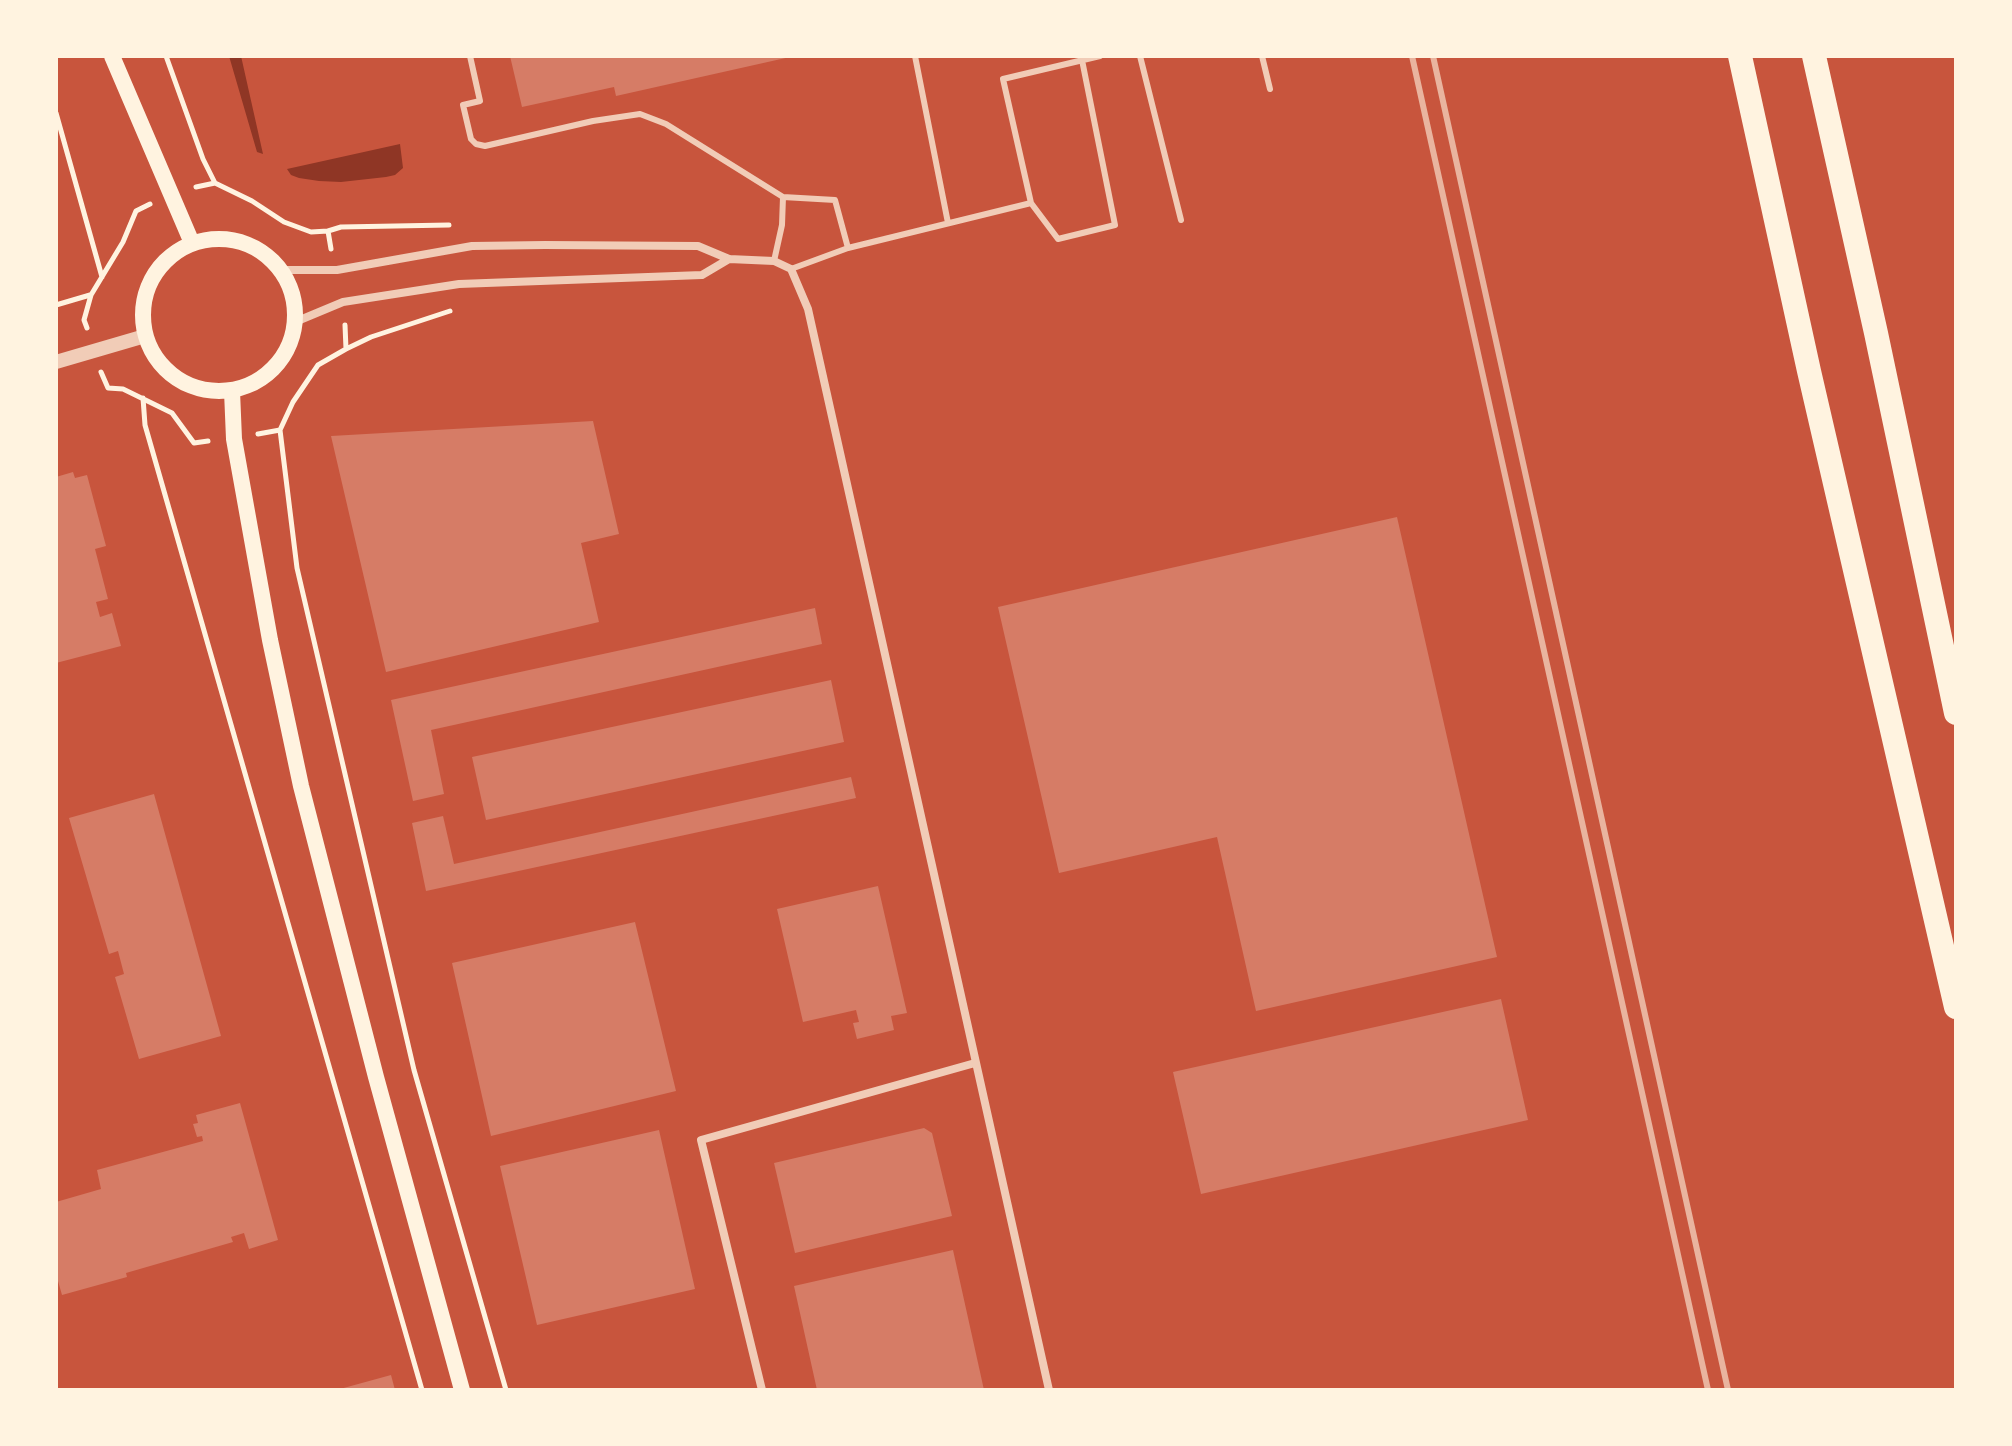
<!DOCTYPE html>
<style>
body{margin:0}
#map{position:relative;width:2012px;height:1446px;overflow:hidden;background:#c8553d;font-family:"Source Sans 3",sans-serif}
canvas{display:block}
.frame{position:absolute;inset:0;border:58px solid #fff3e0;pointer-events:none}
</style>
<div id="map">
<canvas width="2012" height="1446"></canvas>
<div class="frame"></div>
</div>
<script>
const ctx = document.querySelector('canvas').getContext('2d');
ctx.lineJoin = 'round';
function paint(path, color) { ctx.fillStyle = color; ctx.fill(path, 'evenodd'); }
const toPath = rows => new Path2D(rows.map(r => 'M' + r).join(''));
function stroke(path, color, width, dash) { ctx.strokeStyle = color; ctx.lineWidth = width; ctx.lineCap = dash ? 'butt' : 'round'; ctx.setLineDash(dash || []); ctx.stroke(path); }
paint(toPath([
 [229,56,241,56,263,154,257,152],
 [400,144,403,168,395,175,386,177,341,182,319,181,299,178,291,175,287,169]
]), '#8f3625');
paint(toPath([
 [510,56,790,56,790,57,616,96,614,87,522,107],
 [593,421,619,534,581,543,599,622,386,672,331,436],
 [73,472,75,478,87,475,106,546,95,549,108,599,96,602,100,617,112,613,121,646,56,663,56,477],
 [1397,517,1497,957,1256,1011,1217,837,1059,873,998,607],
 [815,608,822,644,431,730,444,794,413,801,391,700],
 [831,680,844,742,486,820,472,757],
 [851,777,856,798,426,891,412,823,443,816,454,864],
 [154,794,221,1036,139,1059,115,977,124,974,118,951,109,954,69,818],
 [878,886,907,1013,891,1016,894,1030,857,1039,853,1023,859,1022,856,1010,803,1022,777,909],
 [635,922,676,1091,491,1136,452,963],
 [1501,999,1528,1120,1201,1194,1173,1072],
 [240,1103,278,1240,249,1249,244,1233,231,1237,233,1242,126,1273,127,1277,62,1295,56,1274,56,1202,101,1189,97,1170,203,1141,202,1136,197,1137,193,1124,198,1123,196,1115],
 [924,1128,932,1133,952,1216,795,1253,774,1163],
 [659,1130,695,1289,537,1325,500,1166],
 [953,1250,984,1390,817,1390,794,1286],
 [391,1375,395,1390,340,1390,340,1389]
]), '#d67c66');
stroke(toPath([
 [166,56,203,159,215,183,252,201,284,222,311,232,328,231,331,249],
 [56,113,102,277],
 [196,187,215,183],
 [328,231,341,227,449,225],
 [56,305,90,295],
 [345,325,346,349,318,365,293,402,280,430,297,568,414,1070,506,1390],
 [87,328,84,320,91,295,123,242,136,211,150,204],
 [346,349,371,337,450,311],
 [101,372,108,388,123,389,172,413,194,443,208,441],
 [143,398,145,425,422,1390],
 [258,434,280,430]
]), '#fff3e0', 5);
stroke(toPath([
 [470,56,480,101,463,105,471,139,476,144,485,146,593,121,640,114,666,124,783,197,782,225,774,261],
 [915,56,948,223],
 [1140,56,1181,220],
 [1262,56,1270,89],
 [783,197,835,200,848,248],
 [1031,203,1058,239,1115,225,1082,60],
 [791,269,848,248,1031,203,1003,79,1100,56]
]), '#f1ccb7', 6);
stroke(toPath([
 [281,270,337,270,472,246,545,245,698,246,729,259,774,261,791,269,808,309,1049,1390],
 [295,322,343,302,459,284,702,275,729,259],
 [762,1390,701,1140,975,1063]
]), '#f1ccb7', 8);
stroke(toPath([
 [56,362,145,336]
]), '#f1ccb7', 14);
stroke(toPath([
 [112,56,192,243],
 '143 315a76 76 0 1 1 152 0a76 76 0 1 1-152 0Z',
 [232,391,234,439,270,640,301,786,376,1077,462,1390]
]), '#fff3e0', 16);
stroke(toPath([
 [1740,56,1809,371,1956,1007],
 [1814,56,1876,333,1956,713]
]), '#fff3e0', 24);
stroke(toPath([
 [1412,56,1708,1390],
 [1433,56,1728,1390]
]), '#e9b49f', 6);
</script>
